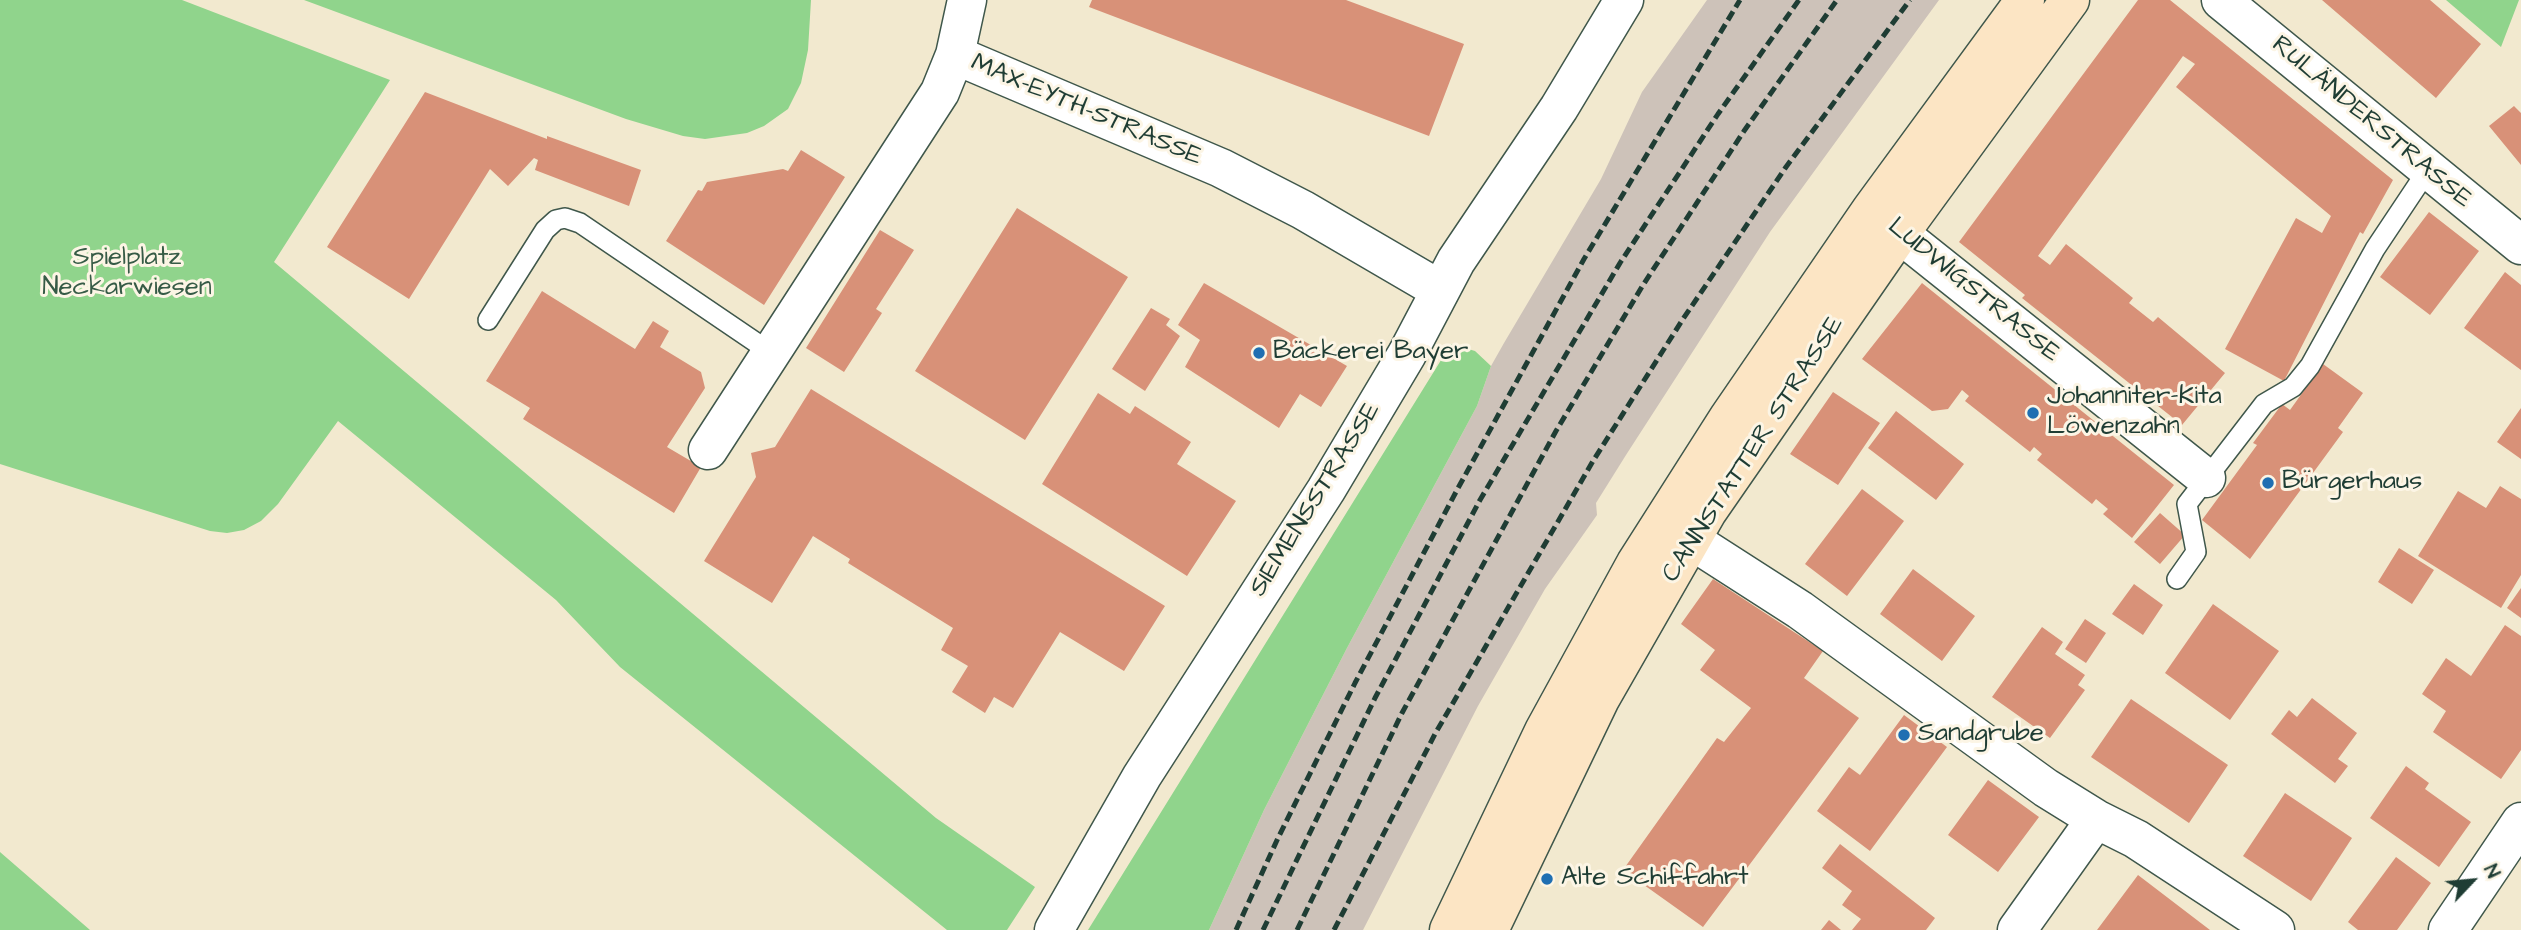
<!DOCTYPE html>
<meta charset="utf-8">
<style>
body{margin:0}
#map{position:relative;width:2521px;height:930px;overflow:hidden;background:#f2e9cf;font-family:"Architects Daughter",sans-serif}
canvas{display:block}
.north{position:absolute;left:2437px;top:846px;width:70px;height:70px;-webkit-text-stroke:5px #fcf5e5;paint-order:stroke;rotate:64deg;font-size:19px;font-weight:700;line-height:28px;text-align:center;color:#1f3d34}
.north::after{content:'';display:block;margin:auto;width:24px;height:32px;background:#1f3d34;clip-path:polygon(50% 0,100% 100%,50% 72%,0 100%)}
</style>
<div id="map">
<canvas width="2521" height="930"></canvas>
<div class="north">N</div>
</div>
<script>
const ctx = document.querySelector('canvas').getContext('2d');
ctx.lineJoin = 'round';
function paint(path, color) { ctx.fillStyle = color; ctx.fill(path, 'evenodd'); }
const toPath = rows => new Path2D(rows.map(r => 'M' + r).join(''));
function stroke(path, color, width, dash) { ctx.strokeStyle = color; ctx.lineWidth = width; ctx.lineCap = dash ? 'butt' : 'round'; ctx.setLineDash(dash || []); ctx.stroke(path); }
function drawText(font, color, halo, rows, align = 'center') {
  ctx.font = font + ' "Architects Daughter",sans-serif'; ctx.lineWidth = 6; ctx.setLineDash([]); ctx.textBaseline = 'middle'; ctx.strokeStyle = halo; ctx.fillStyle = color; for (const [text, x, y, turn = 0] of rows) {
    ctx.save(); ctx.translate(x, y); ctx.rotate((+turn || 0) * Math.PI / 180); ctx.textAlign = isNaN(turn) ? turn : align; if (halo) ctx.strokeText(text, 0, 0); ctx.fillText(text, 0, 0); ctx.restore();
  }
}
paint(toPath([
 [1707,0,1939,0,1770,232,1626,455,1596,503,1597,515,1545,589,1478,706,1363,930,1209,930,1264,810,1347,648,1477,406,1491,366,1504,343,1601,179,1642,92]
]), '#cdc2b9');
paint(toPath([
 [0,0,182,0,390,80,274,262,936,818,1035,887,1007,930,947,930,620,667,556,600,338,421,278,504,261,521,244,530,227,533,210,531,0,464],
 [304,0,811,0,808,50,801,83,788,109,764,126,747,133,705,139,683,136,626,119],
 [2446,0,2519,0,2501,47],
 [1451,344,1475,351,1491,366,1477,406,1347,648,1264,810,1209,930,1088,930],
 [0,852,90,930,0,930]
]), '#90d48c');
paint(toPath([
 [1092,0,1346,0,1464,44,1429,136,1089,7],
 [2138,0,2170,0,2393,180,2363,234,2360,232,2284,381,2225,349,2296,218,2322,233,2331,216,2176,87,2195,64,2183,56,2038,256,2050,265,2066,244,2133,298,2129,303,2153,322,2158,317,2225,373,2182,425,2022,298,2025,295,1959,242],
 [2322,0,2430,0,2481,44,2436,98],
 [425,92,547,139,547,136,641,170,629,206,535,170,538,160,534,158,508,186,490,169,409,299,327,247],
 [2514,106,2521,113,2521,165,2489,126],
 [801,150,845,177,764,305,666,241,698,190,702,191,707,182,783,169,788,171],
 [1017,208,1128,277,1025,440,915,371],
 [2429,212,2479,251,2430,315,2380,277],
 [880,230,914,250,876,309,882,313,844,372,806,348],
 [2505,272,2521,285,2521,370,2464,328],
 [1204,283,1347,366,1321,407,1300,394,1279,428,1185,367,1200,340,1178,325],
 [1922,283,2174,485,2132,538,2103,514,2108,509,2096,499,2092,504,2037,460,2042,454,2034,447,2030,452,1965,401,1969,396,1962,390,1948,409,1932,411,1862,359],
 [542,291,635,349,653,321,669,331,660,347,701,372,705,388,667,447,701,467,674,513,523,419,530,408,486,381],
 [1151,308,1170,319,1166,325,1180,336,1145,391,1112,369],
 [2323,364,2363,393,2338,428,2343,432,2250,559,2202,520,2257,445,2253,443,2282,404,2290,410],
 [811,389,1165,606,1124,671,1060,632,1013,708,994,697,985,713,952,692,968,666,941,650,953,628,848,563,850,559,813,536,772,603,704,561,756,477,751,453,775,447],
 [1833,392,1880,423,1838,485,1790,454],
 [1098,393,1130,414,1135,406,1191,442,1177,464,1236,501,1187,576,1042,484],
 [2521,408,2521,459,2497,442],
 [1896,411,1964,464,1936,500,1868,448],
 [2500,486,2521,499,2521,575,2501,608,2418,556,2458,491,2486,508],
 [1862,489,1904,521,1847,596,1805,564],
 [2160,513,2185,535,2160,564,2134,542],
 [2399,548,2434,570,2412,604,2378,582],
 [1913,569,1975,616,1942,661,1880,614],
 [1713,579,1823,651,1804,678,1859,718,1703,927,1623,870,1717,738,1724,742,1751,708,1700,670,1715,650,1681,624],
 [2134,584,2163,605,2143,635,2112,614],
 [2521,588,2521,618,2507,608],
 [2213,604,2279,651,2230,720,2165,673],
 [2085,619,2106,633,2086,663,2065,649],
 [2505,625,2521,636,2521,750,2501,779,2433,732,2446,711,2422,694,2446,658,2471,676],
 [2042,627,2063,642,2055,654,2085,675,2078,685,2085,690,2050,738,1992,697],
 [2312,698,2357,733,2338,759,2348,766,2335,783,2271,734,2289,710,2297,717],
 [2131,699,2228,765,2189,823,2091,757],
 [1904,715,1947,747,1870,851,1817,811,1849,767,1860,775],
 [2406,766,2429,783,2425,789,2471,822,2439,867,2370,818],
 [1988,780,2039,817,1998,872,1948,835],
 [2285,793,2352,838,2311,901,2243,856],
 [1840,844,1935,918,1926,930,1852,930,1861,919,1842,905,1852,891,1822,868],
 [2396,857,2431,883,2397,930,2358,930,2348,922],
 [2138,875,2210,930,2097,930],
 [1829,920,1841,930,1821,930]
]), '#d89178');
const service = toPath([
 [488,320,545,230,556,220,565,218,580,223,770,352],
 [2177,579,2196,552,2187,504,2264,404,2293,387,2310,366,2375,249,2427,171]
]);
const minor = toPath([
 [2221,0,2521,245],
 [955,55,1221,168,1303,210,1440,290],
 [1875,214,2206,478],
 [708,450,940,92,955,55,967,0],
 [1691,540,1800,610,2046,788,2096,819,2136,839,2275,930],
 [1054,930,1142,776,1326,490,1407,354,1456,261,1559,108,1624,0],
 [2017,930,2096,819],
 [2448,930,2521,822]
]);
const secondary = toPath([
 [1449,930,1544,731,1636,563,1729,417,1871,210,2025,0],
 [1489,930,1600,699,1707,512,1900,233,2070,0]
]);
stroke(service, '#3f574b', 22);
stroke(minor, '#3f574b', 41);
stroke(secondary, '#3f574b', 41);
stroke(service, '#fff', 19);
stroke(minor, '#fff', 38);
stroke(secondary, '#fce5c4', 38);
stroke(toPath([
 [1236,930,1278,838,1355,683,1457,490,1584,259,1740,0],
 [1263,930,1375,698,1480,500,1620,263,1718,114,1799,0],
 [1297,930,1402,713,1556,431,1643,285,1744,131,1837,0],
 [1334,930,1435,734,1593,461,1683,319,1786,167,1910,0]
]), '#1f3d34', 5, [10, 5]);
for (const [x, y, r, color] of [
 [1259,353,7,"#1f6fb2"],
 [2033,413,7,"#1f6fb2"],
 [2268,483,7,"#1f6fb2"],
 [1904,735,7,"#1f6fb2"],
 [1547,879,7,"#1f6fb2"]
]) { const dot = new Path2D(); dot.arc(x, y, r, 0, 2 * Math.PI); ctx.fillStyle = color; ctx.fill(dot); stroke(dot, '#fcf5e5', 2.5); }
drawText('26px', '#1f3d34', '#fcf5e5', [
 ["MAX-EYTH-STRASSE",1086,111,23],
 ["RULÄNDERSTRASSE",2371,123,40],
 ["LUDWIGSTRASSE",1973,291,39],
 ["CANNSTATTER STRASSE",1754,450,-57],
 ["SIEMENSSTRASSE",1316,500,-58]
]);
drawText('26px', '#365b46', '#fcf5e5', [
 ["Spielplatz",127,259],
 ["Neckarwiesen",127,289]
]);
drawText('26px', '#1f3d34', '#fcf5e5', [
 ["Bäckerei Bayer",1273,353],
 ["Johanniter-Kita",2047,398],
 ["Löwenzahn",2047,428],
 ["Bürgerhaus",2282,483],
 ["Sandgrube",1918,735],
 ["Alte Schiffahrt",1561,879]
], 'left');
</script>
